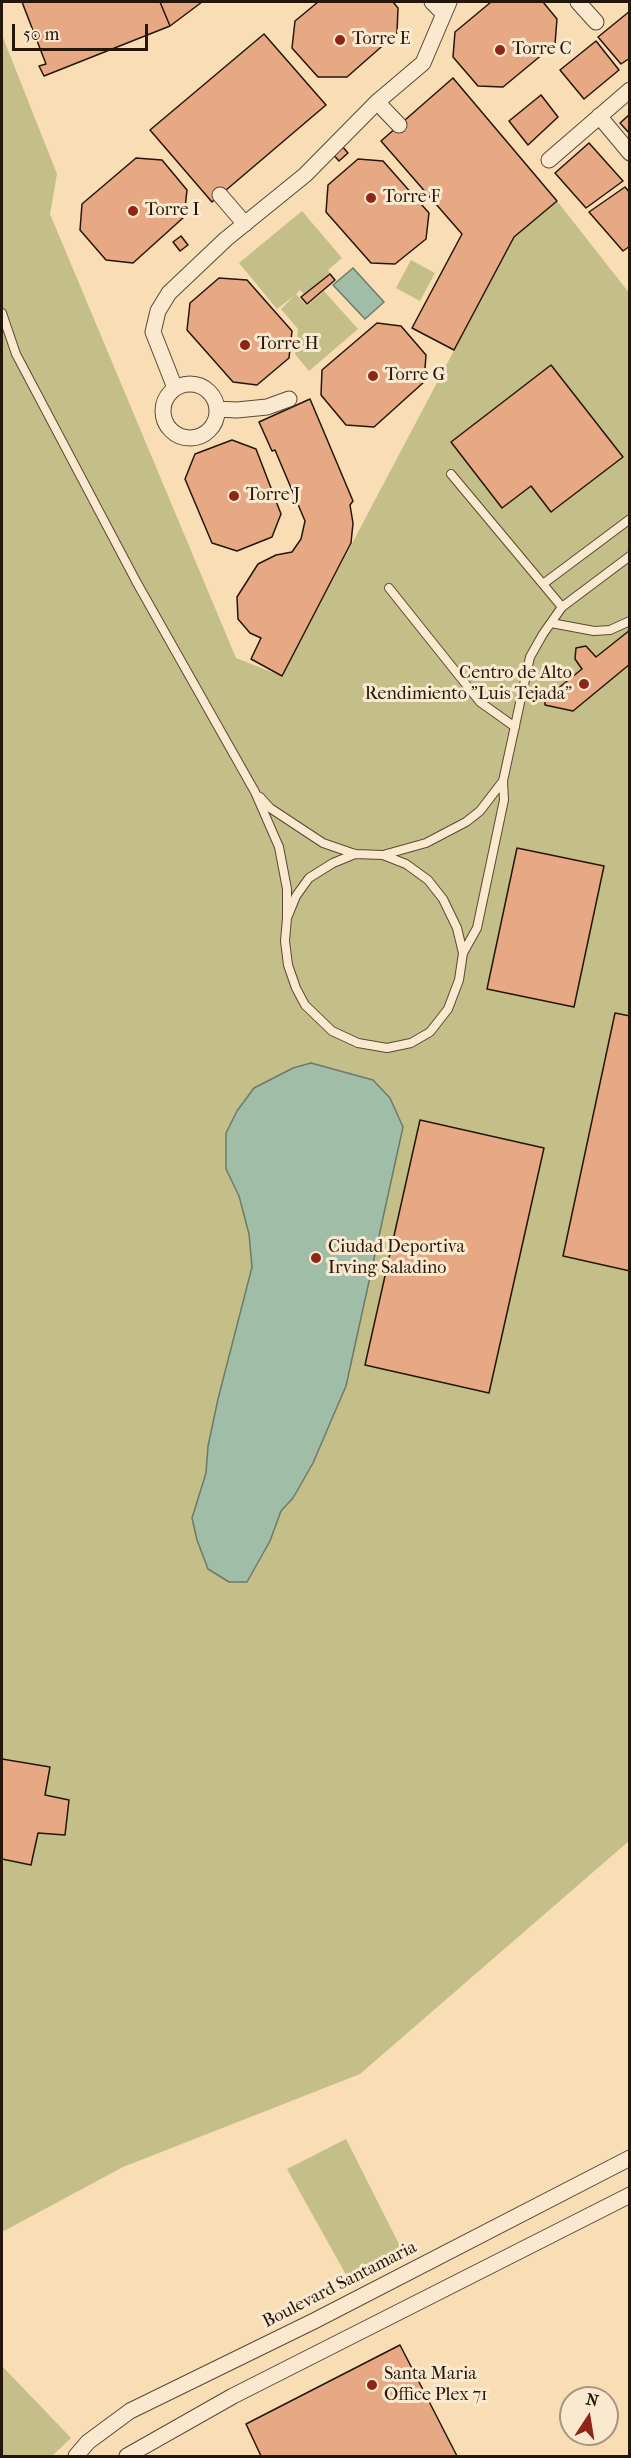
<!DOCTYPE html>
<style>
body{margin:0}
#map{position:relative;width:631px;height:2458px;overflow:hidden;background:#f8ddb5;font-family:"IM FELL French Canon",serif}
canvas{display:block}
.frame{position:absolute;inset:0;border:3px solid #25160c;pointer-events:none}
.north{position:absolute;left:559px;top:2386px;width:60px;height:60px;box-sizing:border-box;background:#fae9cf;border:2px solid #a59581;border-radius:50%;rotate:12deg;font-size:16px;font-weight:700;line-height:24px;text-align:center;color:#25160c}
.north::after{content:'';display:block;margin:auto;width:21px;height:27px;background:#8f2418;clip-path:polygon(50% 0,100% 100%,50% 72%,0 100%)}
.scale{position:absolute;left:12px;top:24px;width:136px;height:27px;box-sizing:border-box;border:3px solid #25160c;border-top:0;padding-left:8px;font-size:18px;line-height:21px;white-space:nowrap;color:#25160c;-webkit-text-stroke:4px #fae9cf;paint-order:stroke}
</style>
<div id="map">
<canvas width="631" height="2458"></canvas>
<div class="frame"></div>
<div class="north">N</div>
<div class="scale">50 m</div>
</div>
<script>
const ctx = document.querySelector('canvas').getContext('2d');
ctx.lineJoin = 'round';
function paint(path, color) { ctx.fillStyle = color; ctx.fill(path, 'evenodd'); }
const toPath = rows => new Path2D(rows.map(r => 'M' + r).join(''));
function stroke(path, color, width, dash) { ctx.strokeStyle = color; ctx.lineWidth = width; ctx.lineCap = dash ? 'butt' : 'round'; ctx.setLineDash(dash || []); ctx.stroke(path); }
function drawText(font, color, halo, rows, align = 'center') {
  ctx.font = font + ' "IM FELL French Canon",serif'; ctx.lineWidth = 6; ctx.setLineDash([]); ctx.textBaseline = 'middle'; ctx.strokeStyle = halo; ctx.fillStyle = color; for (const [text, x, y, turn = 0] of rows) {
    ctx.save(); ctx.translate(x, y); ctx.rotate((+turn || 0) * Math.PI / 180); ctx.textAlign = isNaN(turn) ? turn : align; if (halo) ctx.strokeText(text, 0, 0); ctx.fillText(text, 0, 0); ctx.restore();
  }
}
paint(toPath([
 [2,35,57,174,50,214,236,658,282,676,514,237,557,201,630,294,629,1841,360,2074,123,2167,2,2232],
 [302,211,342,258,328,270,330,273,304,294,300,290,296,294,307,306,324,291,358,329,309,371,295,354,298,329,281,309,294,296,277,309,239,263],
 [411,260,435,273,420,301,396,288],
 [346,2139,404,2254,349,2280,287,2169],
 [2,2366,71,2438,52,2456,2,2456]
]), '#c4bf88');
const water = toPath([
 [353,268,384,302,365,319,333,285,353,268],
 [311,1063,373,1080,390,1098,403,1127,346,1386,313,1463,293,1498,281,1511,270,1541,247,1582,229,1582,208,1569,197,1540,192,1518,206,1473,208,1446,218,1399,252,1267,249,1234,239,1196,226,1169,226,1133,237,1111,254,1088,293,1068,311,1063]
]);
paint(water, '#9fbda7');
stroke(water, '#6e7a69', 1.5);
const building = toPath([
 [22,2,160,2,170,26,44,76,39,66,46,64,22,2],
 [160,2,202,2,170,26,160,2],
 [318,2,393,2,398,8,397,33,347,77,318,77,292,48,295,21,318,2],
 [491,2,543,2,557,19,555,44,503,87,478,86,453,57,455,32,491,2],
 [630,11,630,58,621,64,598,37,630,11],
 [264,34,326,105,212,202,150,130,264,34],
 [596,41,619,70,584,99,560,70,596,41],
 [453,78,557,201,514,237,454,350,412,328,462,234,381,141,453,78],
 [541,95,558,117,528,145,509,121,541,95],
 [630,114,630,134,620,123,630,114],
 [589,143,623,181,586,208,555,173,589,143],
 [341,145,348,153,339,161,331,152,341,145],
 [136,158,162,160,187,190,184,217,133,263,106,260,80,230,82,204,136,158],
 [358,159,383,161,429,213,426,239,395,264,371,263,326,212,328,185,358,159],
 [625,187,630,193,630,246,623,251,589,212,625,187],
 [181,236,188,245,180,251,173,242,181,236],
 [330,274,335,280,307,304,301,297,330,274],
 [219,278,247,280,292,331,289,358,257,385,233,382,187,330,190,303,219,278],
 [377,323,401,326,426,355,424,382,374,427,346,425,321,395,322,370,377,323],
 [551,365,623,457,551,512,531,486,502,508,451,442,551,365],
 [310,399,353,501,350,505,353,523,351,543,282,676,251,659,261,638,250,633,238,619,237,597,258,564,276,555,292,552,301,539,305,521,275,450,272,451,259,422,310,399],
 [232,440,256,449,281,514,272,537,237,551,212,543,185,479,195,454,232,440],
 [630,630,630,664,573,711,545,705,545,699,582,669,575,659,576,648,586,646,596,657,630,630],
 [517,848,604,866,574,1007,487,989,517,848],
 [615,1013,630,1016,630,1271,563,1256,615,1013],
 [420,1120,544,1148,489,1393,365,1365,420,1120],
 [2,1759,50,1767,45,1795,69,1800,65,1835,38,1833,31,1865,2,1859,2,1759],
 [400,2345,457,2456,261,2456,246,2424,400,2345]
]);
paint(building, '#e6a983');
stroke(building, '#25160c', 1.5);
const service = toPath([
 [2,313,16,354,137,583,255,792,279,847,287,889,287,918],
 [451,474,562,607],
 [543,584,630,519],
 [389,588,480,702,515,727],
 [551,623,594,631,610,630,630,621],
 [260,797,270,808,323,843,355,854],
 [355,854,383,855,406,864,428,880,443,899,457,928,463,953,459,980,448,1009,430,1032,411,1043,387,1048,358,1043,332,1031,305,1005,296,988,288,965,285,941,287,918,296,896,309,878,333,863,355,854],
 [383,855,426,843,466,822,480,811,503,781],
 [463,953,477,928,504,800,503,781,530,657,543,634,562,607,630,556]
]);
const minor = toPath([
 [432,2,444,14],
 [578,2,596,22],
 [377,102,399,125],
 [599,116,630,153],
 [549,160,630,90],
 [220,195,245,224],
 '163 411a27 27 0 1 1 54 0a27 27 0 1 1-54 0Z',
 [175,388,153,332,158,311,169,293,226,239,305,175,377,102,423,63,449,2],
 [217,409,237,410,267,407,289,399],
 [76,2456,88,2442,130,2411,314,2321,630,2158],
 [127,2456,233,2396,630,2195]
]);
stroke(service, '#5a4836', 10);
stroke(minor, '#5a4836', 17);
stroke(service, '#fae9cf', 8);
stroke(minor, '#fae9cf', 15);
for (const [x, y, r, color] of [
 [340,40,6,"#8f2418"],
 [500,50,6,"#8f2418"],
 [371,198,6,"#8f2418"],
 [133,211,6,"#8f2418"],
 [245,345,6,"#8f2418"],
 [373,376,6,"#8f2418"],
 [234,496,6,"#8f2418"],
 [584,684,6,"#8f2418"],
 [316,1258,6,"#8f2418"],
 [372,2385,6,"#8f2418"]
]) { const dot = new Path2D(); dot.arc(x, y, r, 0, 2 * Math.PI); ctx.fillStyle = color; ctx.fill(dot); stroke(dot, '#fae9cf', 2); }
drawText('18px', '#25160c', '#fae9cf', [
 ["Torre E",352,40],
 ["Torre C",512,50],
 ["Torre F",383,198],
 ["Torre I",145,211],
 ["Torre H",257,345],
 ["Torre G",385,376],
 ["Torre J",246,496],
 ["Centro de Alto",572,674,"right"],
 ["Rendimiento \"Luis Tejada\"",572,695,"right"],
 ["Ciudad Deportiva",328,1248],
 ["Irving Saladino",328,1269],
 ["Santa Maria",384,2375],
 ["Office Plex 71",384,2396]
], 'left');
drawText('18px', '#25160c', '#fae9cf', [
 ["Boulevard Santamaria",340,2285,-27]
]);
</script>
